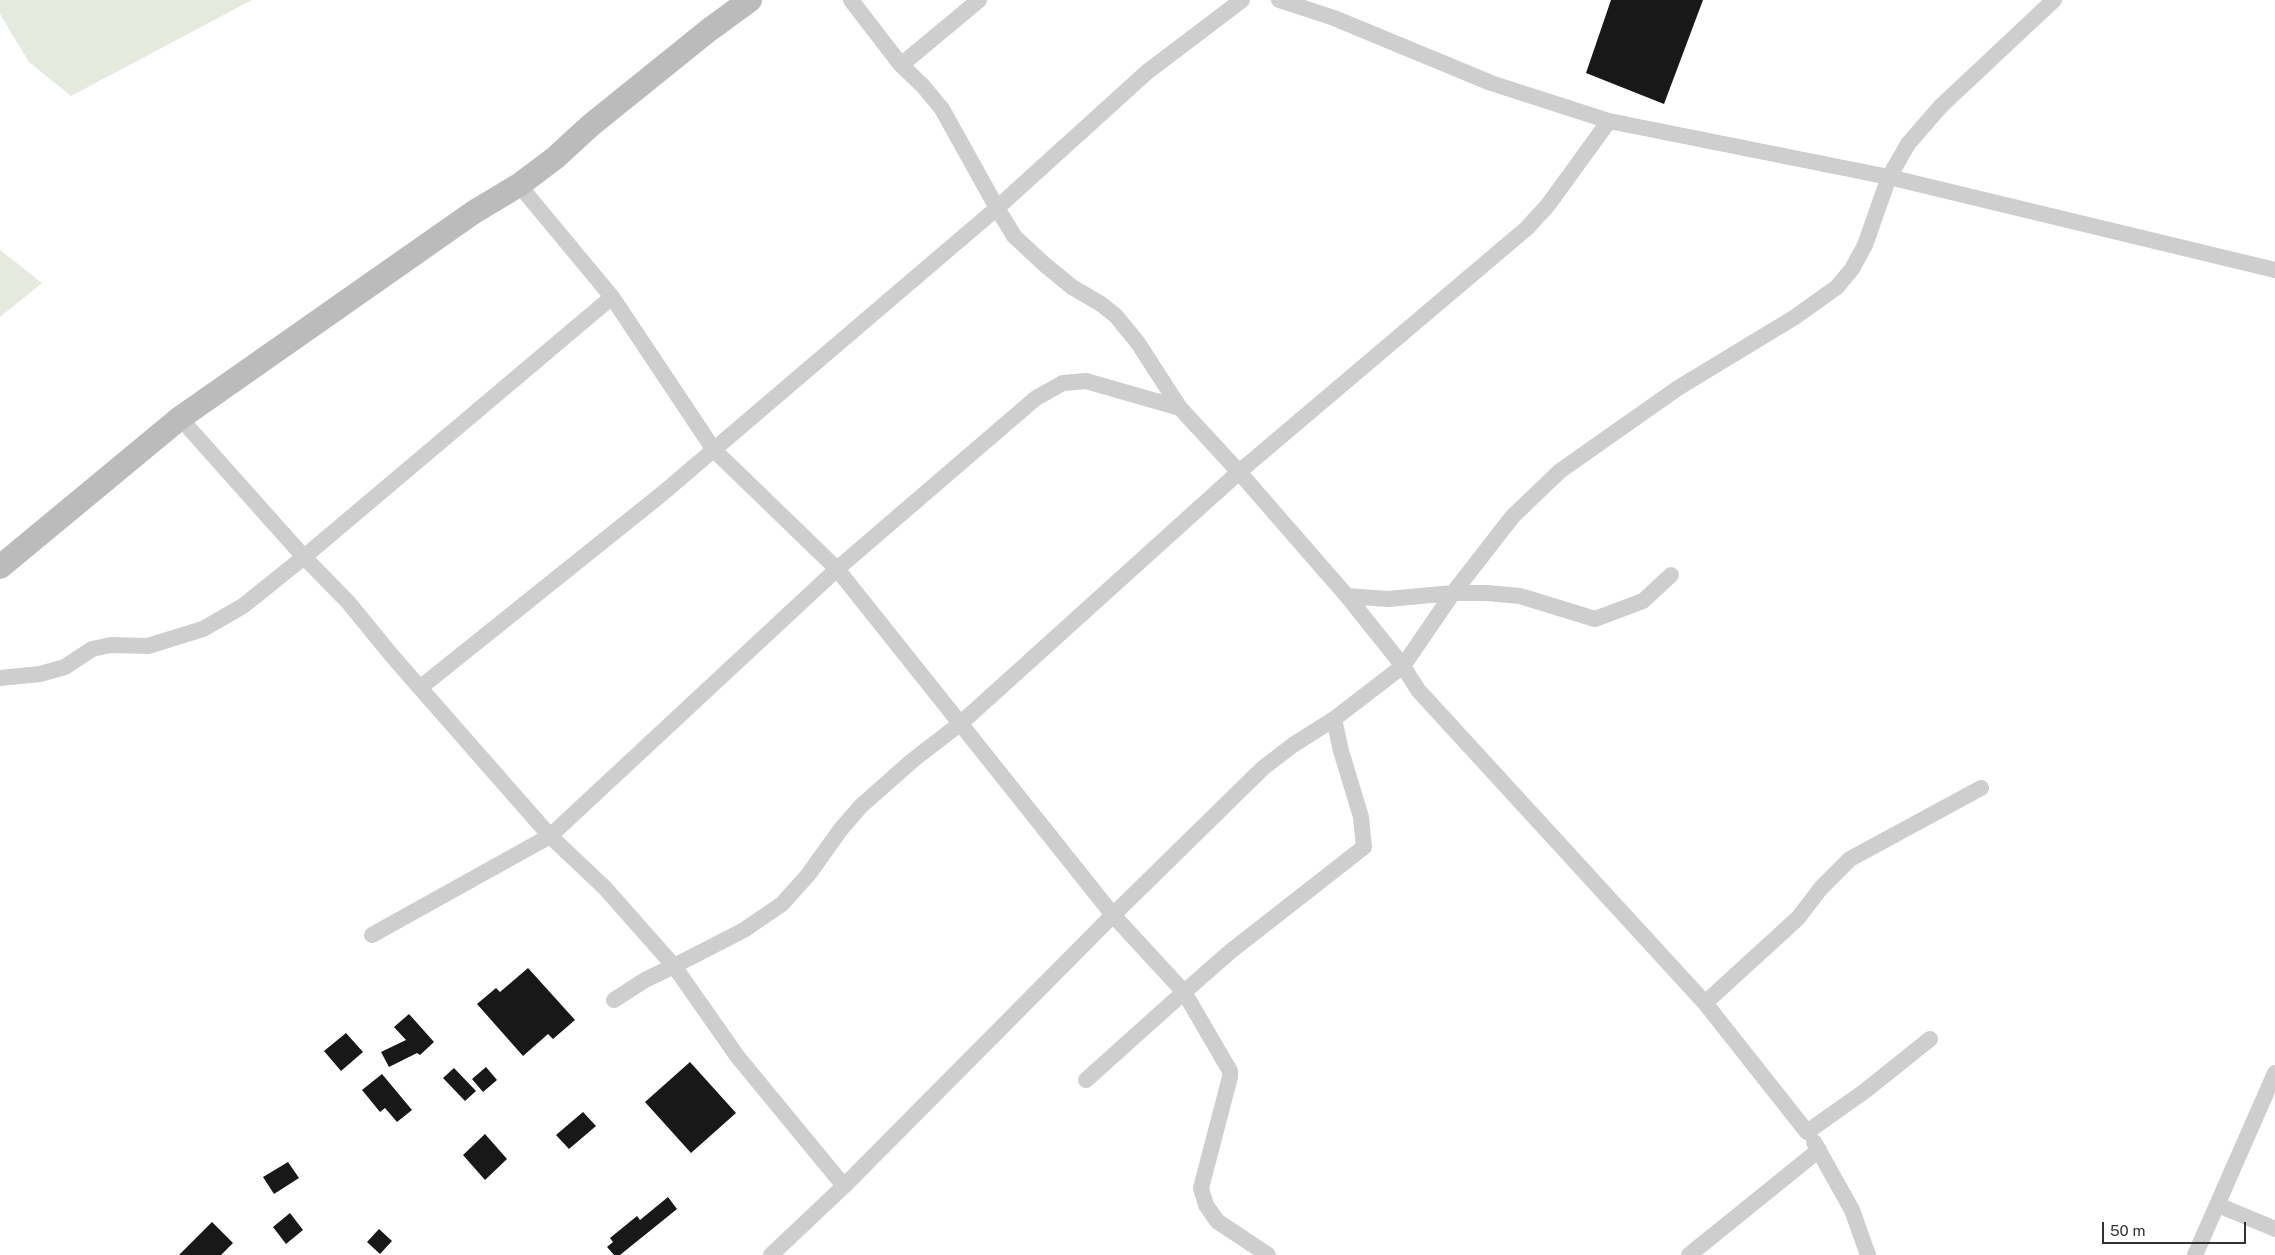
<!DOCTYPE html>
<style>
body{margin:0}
#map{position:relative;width:2275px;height:1255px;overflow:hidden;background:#fff;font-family:"Public Sans",sans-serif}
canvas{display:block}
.scale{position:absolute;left:2102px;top:1222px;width:144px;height:22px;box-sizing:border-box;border:2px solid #313131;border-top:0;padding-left:6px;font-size:15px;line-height:18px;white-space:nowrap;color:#313131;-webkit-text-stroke:4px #fff;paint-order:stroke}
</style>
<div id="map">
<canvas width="2275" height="1255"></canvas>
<div class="scale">50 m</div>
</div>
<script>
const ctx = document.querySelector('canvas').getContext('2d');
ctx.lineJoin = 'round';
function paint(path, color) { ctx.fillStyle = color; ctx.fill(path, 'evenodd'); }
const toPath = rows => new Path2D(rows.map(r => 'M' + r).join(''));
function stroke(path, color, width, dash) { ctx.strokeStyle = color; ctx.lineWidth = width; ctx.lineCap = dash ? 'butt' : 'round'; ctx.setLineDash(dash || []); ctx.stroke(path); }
paint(toPath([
 [0,0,252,0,71,96,29,62,0,14],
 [0,250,42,283,0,317]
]), '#e4eadd');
paint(toPath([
 [1611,0,1703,0,1664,104,1586,73],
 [528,968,575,1020,553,1039,548,1034,523,1056,477,1004,496,988,500,992],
 [409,1014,434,1042,420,1055,417,1053,389,1067,381,1052,406,1040,394,1027],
 [346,1033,363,1052,341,1071,324,1051],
 [690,1062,736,1113,691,1153,645,1102],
 [486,1067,497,1080,483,1092,472,1079],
 [454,1068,476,1091,465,1101,443,1078],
 [382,1074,412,1110,397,1122,385,1108,380,1112,362,1090],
 [583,1112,596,1126,569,1149,556,1135],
 [485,1134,507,1159,485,1180,463,1155],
 [288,1162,299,1178,274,1194,263,1177],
 [668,1197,677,1209,620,1255,614,1255,607,1247,613,1242,610,1238,637,1216,640,1220],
 [290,1213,303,1230,286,1244,273,1227],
 [212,1222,233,1243,221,1255,179,1255],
 [379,1229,392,1241,380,1254,367,1242]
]), '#181818');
stroke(toPath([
 [851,0,901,65,923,86,942,109,997,208,1147,72,1242,0],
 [1279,0,1334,18,1491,83,1609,121,1889,177,2275,270],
 [901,65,979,0],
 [519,185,612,297,714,450,837,569,1113,915,1184,992,1086,1080],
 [180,418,304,557,348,602,393,657,550,836,605,888,674,966,645,980,614,1000],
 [1347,596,1388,599,1453,593,1487,593,1520,596,1595,619,1643,601,1671,575],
 [0,678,40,674,65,667,92,649,111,645,148,646,203,629,243,606,304,557,612,297],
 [421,687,663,493,997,208,1014,236,1044,264,1072,287,1101,304,1116,316,1138,343,1180,408,1239,472,1347,596,1403,666,1418,690,1705,1003,1807,1132,1865,1091,1930,1039],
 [372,935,550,836,837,569,1036,398,1063,383,1086,381,1180,408],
 [1705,1003,1798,918,1821,888,1850,859,1981,788],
 [1814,1142,1852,1210,1868,1255],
 [844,1186,737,1056,674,966,744,930,782,904,808,875,841,829,861,806,913,760,961,723,1239,472,1527,228,1548,205,1609,121],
 [2218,1205,2275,1229],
 [771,1255,844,1186,1113,915,1263,768,1293,745,1334,719,1403,666,1453,593,1513,516,1560,471,1678,388,1795,317,1837,287,1852,269,1865,245,1889,177,1908,144,1941,106,2054,0],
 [1268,1255,1217,1221,1206,1205,1201,1188,1230,1077,1230,1071,1184,992,1231,951,1364,847,1361,817,1341,751,1334,719],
 [1689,1255,1819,1150],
 [2195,1255,2275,1073]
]), '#cecece', 16);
stroke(toPath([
 [0,567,180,418,474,212,519,185,555,158,591,125,709,30,750,0]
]), '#bbb', 24);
</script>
